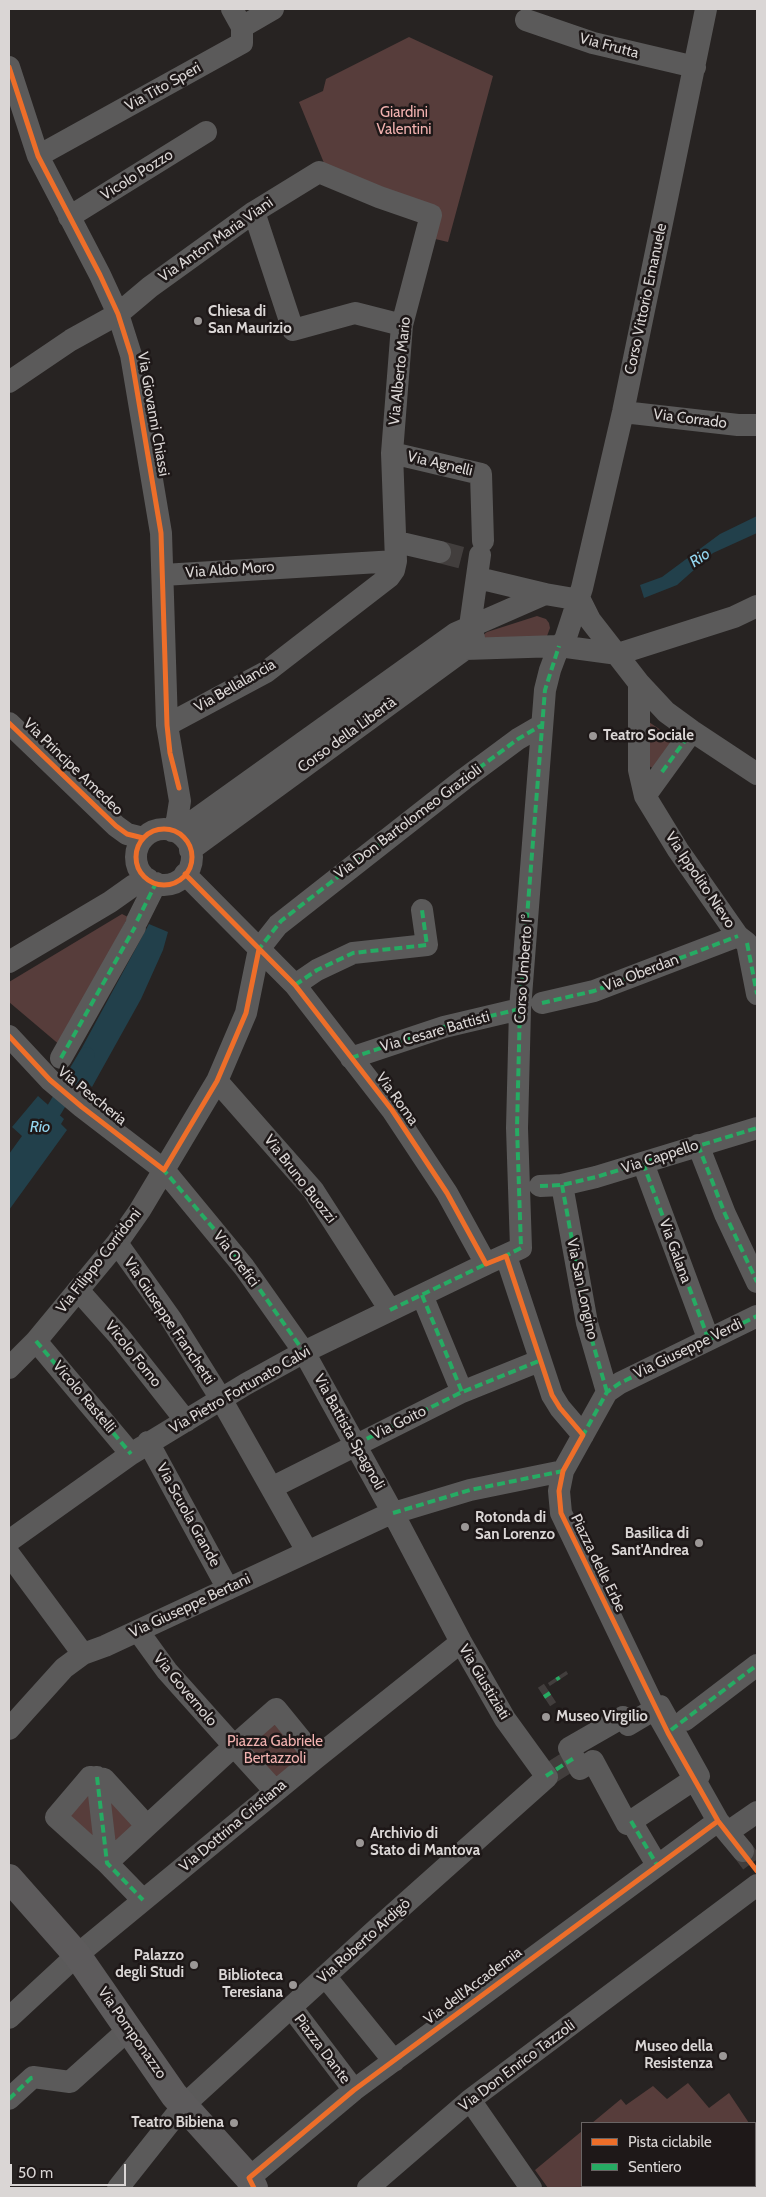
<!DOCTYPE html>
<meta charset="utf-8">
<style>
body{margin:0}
#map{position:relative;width:766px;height:2197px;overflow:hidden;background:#272322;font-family:Cabin,sans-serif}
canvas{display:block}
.frame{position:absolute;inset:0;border:10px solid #dad6d5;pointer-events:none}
.legend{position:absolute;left:581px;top:2122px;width:175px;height:65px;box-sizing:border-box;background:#1e1818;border:1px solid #696464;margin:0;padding:6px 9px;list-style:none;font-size:15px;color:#dad6d5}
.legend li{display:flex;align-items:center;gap:10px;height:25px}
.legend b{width:25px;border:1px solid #696464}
.scale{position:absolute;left:10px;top:2164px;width:116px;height:22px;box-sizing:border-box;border:2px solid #dad6d5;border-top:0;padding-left:6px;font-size:15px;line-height:18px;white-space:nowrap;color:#dad6d5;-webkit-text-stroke:4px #1e1818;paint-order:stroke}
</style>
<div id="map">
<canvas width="766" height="2197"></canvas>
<div class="frame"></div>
<ul class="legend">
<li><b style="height:6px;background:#ee6e29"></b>Pista ciclabile</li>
<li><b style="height:6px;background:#26ab63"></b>Sentiero</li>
</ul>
<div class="scale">50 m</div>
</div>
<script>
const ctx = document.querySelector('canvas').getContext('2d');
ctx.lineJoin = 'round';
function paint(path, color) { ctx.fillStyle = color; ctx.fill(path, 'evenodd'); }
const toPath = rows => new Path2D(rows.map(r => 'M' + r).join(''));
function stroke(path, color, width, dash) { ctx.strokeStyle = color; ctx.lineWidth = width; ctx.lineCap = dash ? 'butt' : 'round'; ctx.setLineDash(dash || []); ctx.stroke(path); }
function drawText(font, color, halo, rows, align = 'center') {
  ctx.font = font + ' Cabin,sans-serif'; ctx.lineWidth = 5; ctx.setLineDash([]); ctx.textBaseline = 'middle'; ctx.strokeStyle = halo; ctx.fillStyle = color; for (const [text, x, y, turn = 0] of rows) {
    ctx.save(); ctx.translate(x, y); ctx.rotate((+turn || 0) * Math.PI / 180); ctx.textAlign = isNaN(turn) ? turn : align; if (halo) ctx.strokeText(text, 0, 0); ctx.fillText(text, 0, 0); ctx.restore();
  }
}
paint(toPath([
 [409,37,493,76,448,242,431,238,438,211,324,163,299,102,323,91,326,79],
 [537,616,546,619,549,623,550,628,547,636,488,642,483,635,487,632],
 [643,718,677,741,658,771,647,765],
 [122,914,128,917,61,1046,9,1002,9,982],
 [275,1717,306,1756,274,1783,242,1744],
 [91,1781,104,1856,61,1817],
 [104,1784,140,1827,113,1853],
 [688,2083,709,2108,729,2093,749,2123,592,2123,621,2099,626,2105,653,2086,667,2099],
 [582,2131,582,2186,755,2186,755,2132,757,2136,757,2188,548,2188,535,2170]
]), '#573d3b');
paint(toPath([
 [757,516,757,533,713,553,677,585,644,598,640,585,662,577,720,534],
 [149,924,168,932,163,950,141,999,92,1087,71,1068],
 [38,1096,64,1119,61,1124,67,1130,9,1210,9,1154,22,1136,12,1127]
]), '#22404b');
stroke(toPath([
 [41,1127,54,1110,87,1055]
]), '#22404b', 16);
stroke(toPath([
 [440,552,463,558],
 [557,1677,559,1680],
 [544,1697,550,1693],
 [549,1774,574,1758],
 [743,1851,752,1863]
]), '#423e3d', 22, [22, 11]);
stroke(toPath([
 [526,20,593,43,695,67],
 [242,27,273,9],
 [9,67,38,156,100,275,118,314,131,355,161,533,167,725,180,801,177,820,172,831],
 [38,156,242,43,242,27,232,9],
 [254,212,293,330,355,313,402,325],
 [69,217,206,132],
 [9,382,71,340,118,314,150,287,254,212,319,172,379,197,431,215,402,325,392,453,396,561],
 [623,412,738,425,757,425],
 [392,453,481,474,483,541],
 [397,542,440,552],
 [163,575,396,561,394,570,389,577,266,672,167,725],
 [478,578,545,594],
 [580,600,590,620,639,683,666,712,692,731,757,774],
 [474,638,470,626,480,555],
 [639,683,639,770,645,796,678,850,738,936,747,943,757,994],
 [9,723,116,826,127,834,143,838],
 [645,796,692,731],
 '136 857a28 28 0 1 1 56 0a28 28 0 1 1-56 0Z',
 [172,831,179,830,192,822,456,633,545,594,580,600],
 [190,850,465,649,559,646,618,654,734,617,757,606],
 [185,874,295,985,392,1110,447,1193,486,1264,521,1248,517,1128,520,1009,545,690,550,670,559,646,565,640,582,588,623,412,706,9],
 [137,921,156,883],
 [9,962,110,902,134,885,148,879],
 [295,985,317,970,353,953,427,945,422,910],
 [542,1003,594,991,738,936],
 [9,1036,50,1080,82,1107,164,1170,244,1267,304,1352,393,1513,461,1642,505,1719,547,1777,380,1926,183,2106,118,2188],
 [61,1058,135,927],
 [351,1058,444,1027,520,1009],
 [217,1081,313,1190,390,1310],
 [698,1145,725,1214,757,1282],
 [643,1163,708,1338],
 [562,1185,587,1323,607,1392],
 [540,1186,562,1185,596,1177,757,1128],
 [117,1243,171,1319,221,1399,307,1551],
 [506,1256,552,1395,560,1408,583,1435],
 [78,1290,119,1336,186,1421],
 [422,1295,462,1392],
 [36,1341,131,1454],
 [9,1368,36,1341,117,1243,140,1210,217,1081,246,1013,259,949,278,925,464,779,518,739,542,725],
 [148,1442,228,1589],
 [273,1487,462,1392,539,1361],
 [9,1541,131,1454,246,1384,304,1352,486,1264],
 [9,1554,83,1654],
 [138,1631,167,1671,234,1746,147,1826],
 [660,1706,699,1776,627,1824,593,1761,580,1769,569,1748,623,1717,628,1725,660,1706],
 [685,1720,757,1665],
 [9,1729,64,1668,83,1654,105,1646,387,1515,470,1490,563,1471],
 [90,1777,104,1779,147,1826,107,1863,56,1817,90,1777],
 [97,1777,107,1863,143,1900],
 [275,1791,234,1746,276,1709,316,1758],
 [631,1821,657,1865],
 [728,1832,757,1812],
 [743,1851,718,1821,657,1713,561,1513,559,1491,563,1471,607,1392,620,1383,757,1316],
 [325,1976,394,2061],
 [291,2007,354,2090],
 [9,2018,77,1955,316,1758,461,1642],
 [9,2099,33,2077,70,2082,129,2029],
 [470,2100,531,2188],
 [249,2178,354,2090,718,1821],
 [368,2188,470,2100,757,1885]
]), '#5b5a5a', 22);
stroke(toPath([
 [9,1878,77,1955,174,2095,249,2178,254,2188]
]), '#5d5b5c', 28);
stroke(toPath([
 [662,772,692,731],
 [137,921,156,883],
 [747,943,757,994],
 [261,951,259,949,281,921,464,779,518,739,542,725],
 [295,985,317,970,353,953,427,945,422,910],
 [542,1003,594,991,738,936],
 [61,1058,135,927],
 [351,1058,444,1027,520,1009],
 [698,1145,725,1214,757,1282],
 [643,1163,708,1338],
 [162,1168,231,1249,304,1352],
 [562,1185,587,1323,607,1392],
 [540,1186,562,1185,596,1177,757,1128],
 [503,1257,521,1248,517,1128,520,1005,545,690,559,646],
 [422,1295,462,1392],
 [390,1310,486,1264],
 [36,1341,131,1454],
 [582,1437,607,1392,620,1383,757,1316],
 [356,1444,462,1392,539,1361],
 [393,1513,470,1490,563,1471],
 [557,1677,559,1680],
 [544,1697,550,1693],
 [671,1730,757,1665],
 [546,1776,574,1758],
 [97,1777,107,1863,143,1900],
 [631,1821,657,1865],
 [9,2099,31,2078,36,2077]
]), '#26ab63', 4, [8, 4]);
stroke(toPath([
 [9,67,38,156,100,275,118,314,131,355,161,533,167,725,170,753,179,788],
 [9,723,116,826,127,834,143,838],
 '136 857a28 28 0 1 1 56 0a28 28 0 1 1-56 0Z',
 [185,874,295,985,392,1110,447,1193,486,1264,506,1256,552,1395,560,1408,583,1435,563,1471,559,1491,561,1513,668,1733,718,1821,757,1871],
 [9,1036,50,1080,82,1107,164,1170,217,1081,246,1013,259,949],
 [254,2188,249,2178,354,2090,718,1821]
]), '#ee6e29', 5);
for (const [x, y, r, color] of [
 [198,321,5,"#9b9796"],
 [593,736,5,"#9b9796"],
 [465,1527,5,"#9b9796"],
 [699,1543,5,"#9b9796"],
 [546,1717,5,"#9b9796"],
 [360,1843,5,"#9b9796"],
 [194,1965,5,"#9b9796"],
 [293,1985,5,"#9b9796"],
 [723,2056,5,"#9b9796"],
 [234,2123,5,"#9b9796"]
]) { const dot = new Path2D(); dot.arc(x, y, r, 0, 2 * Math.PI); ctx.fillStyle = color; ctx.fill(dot); stroke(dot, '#1e1818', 2); }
drawText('15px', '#dad6d5', '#1e1818', [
 ["Via Frutta",609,46,15],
 ["Via Tito Speri",163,87,-29],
 ["Vicolo Pozzo",137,175,-32],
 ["Via Anton Maria Viani",216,240,-35],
 ["Corso Vittorio Emanuele",646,299,-78],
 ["Via Alberto Mario",400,371,-84],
 ["Via Giovanni Chiassi",153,414,80],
 ["Via Corrado",690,419,7],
 ["Via Agnelli",440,464,13],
 ["Via Aldo Moro",230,570,-4],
 ["Via Bellalancia",235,686,-30],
 ["Corso della Libertà",347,735,-36],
 ["Via Principe Amedeo",73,767,44],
 ["Via Don Bartolomeo Grazioli",408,822,-37],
 ["Via Ippolito Nievo",700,880,56],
 ["Corso Umberto I°",524,969,-86],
 ["Via Oberdan",641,973,-21],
 ["Via Cesare Battisti",435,1032,-16],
 ["Via Pescheria",92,1096,39],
 ["Via Roma",397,1099,54],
 ["Via Cappello",660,1157,-18],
 ["Via Bruno Buozzi",300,1179,52],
 ["Via Galana",675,1251,70],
 ["Via Orefici",236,1259,53],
 ["Via Filippo Corridoni",99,1261,-52],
 ["Via San Longino",582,1289,78],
 ["Via Giuseppe Franchetti",169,1321,56],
 ["Via Giuseppe Verdi",688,1349,-26],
 ["Vicolo Forno",133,1354,51],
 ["Via Pietro Fortunato Calvi",240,1390,-30],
 ["Vicolo Rastelli",84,1397,50],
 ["Via Goito",399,1423,-26],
 ["Via Battista Spagnoli",349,1432,61],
 ["Via Scuola Grande",188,1515,61],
 ["Piazza delle Erbe",598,1563,64],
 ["Via Giuseppe Bertani",190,1606,-25],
 ["Via Giustiziati",484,1682,59],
 ["Via Governolo",185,1690,50],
 ["Via Dottrina Cristiana",233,1826,-40],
 ["Via Roberto Ardigò",364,1941,-42],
 ["Via dell'Accademia",473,1986,-37],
 ["Via Pomponazzo",132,2033,55],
 ["Piazza Dante",322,2049,53],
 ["Via Don Enrico Tazzoli",517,2066,-37]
]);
drawText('15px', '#f1b1af', '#1e1818', [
 ["Giardini",404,113],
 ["Valentini",404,130],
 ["Piazza Gabriele",275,1742],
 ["Bertazzoli",275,1759]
]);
drawText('bold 15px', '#dad6d5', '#1e1818', [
 ["Chiesa di",208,312],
 ["San Maurizio",208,329],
 ["Teatro Sociale",603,736],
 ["Rotonda di",475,1518],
 ["San Lorenzo",475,1535],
 ["Basilica di",689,1534,"right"],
 ["Sant'Andrea",689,1551,"right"],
 ["Museo Virgilio",556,1717],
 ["Archivio di",370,1834],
 ["Stato di Mantova",370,1851],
 ["Palazzo",184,1956,"right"],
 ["degli Studi",184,1973,"right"],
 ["Biblioteca",283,1976,"right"],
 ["Teresiana",283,1993,"right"],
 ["Museo della",713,2047,"right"],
 ["Resistenza",713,2064,"right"],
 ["Teatro Bibiena",224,2123,"right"]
], 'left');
drawText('italic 16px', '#93d5ee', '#1e1818', [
 ["Rio",700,558,-34],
 ["Rio",40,1127]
]);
</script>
